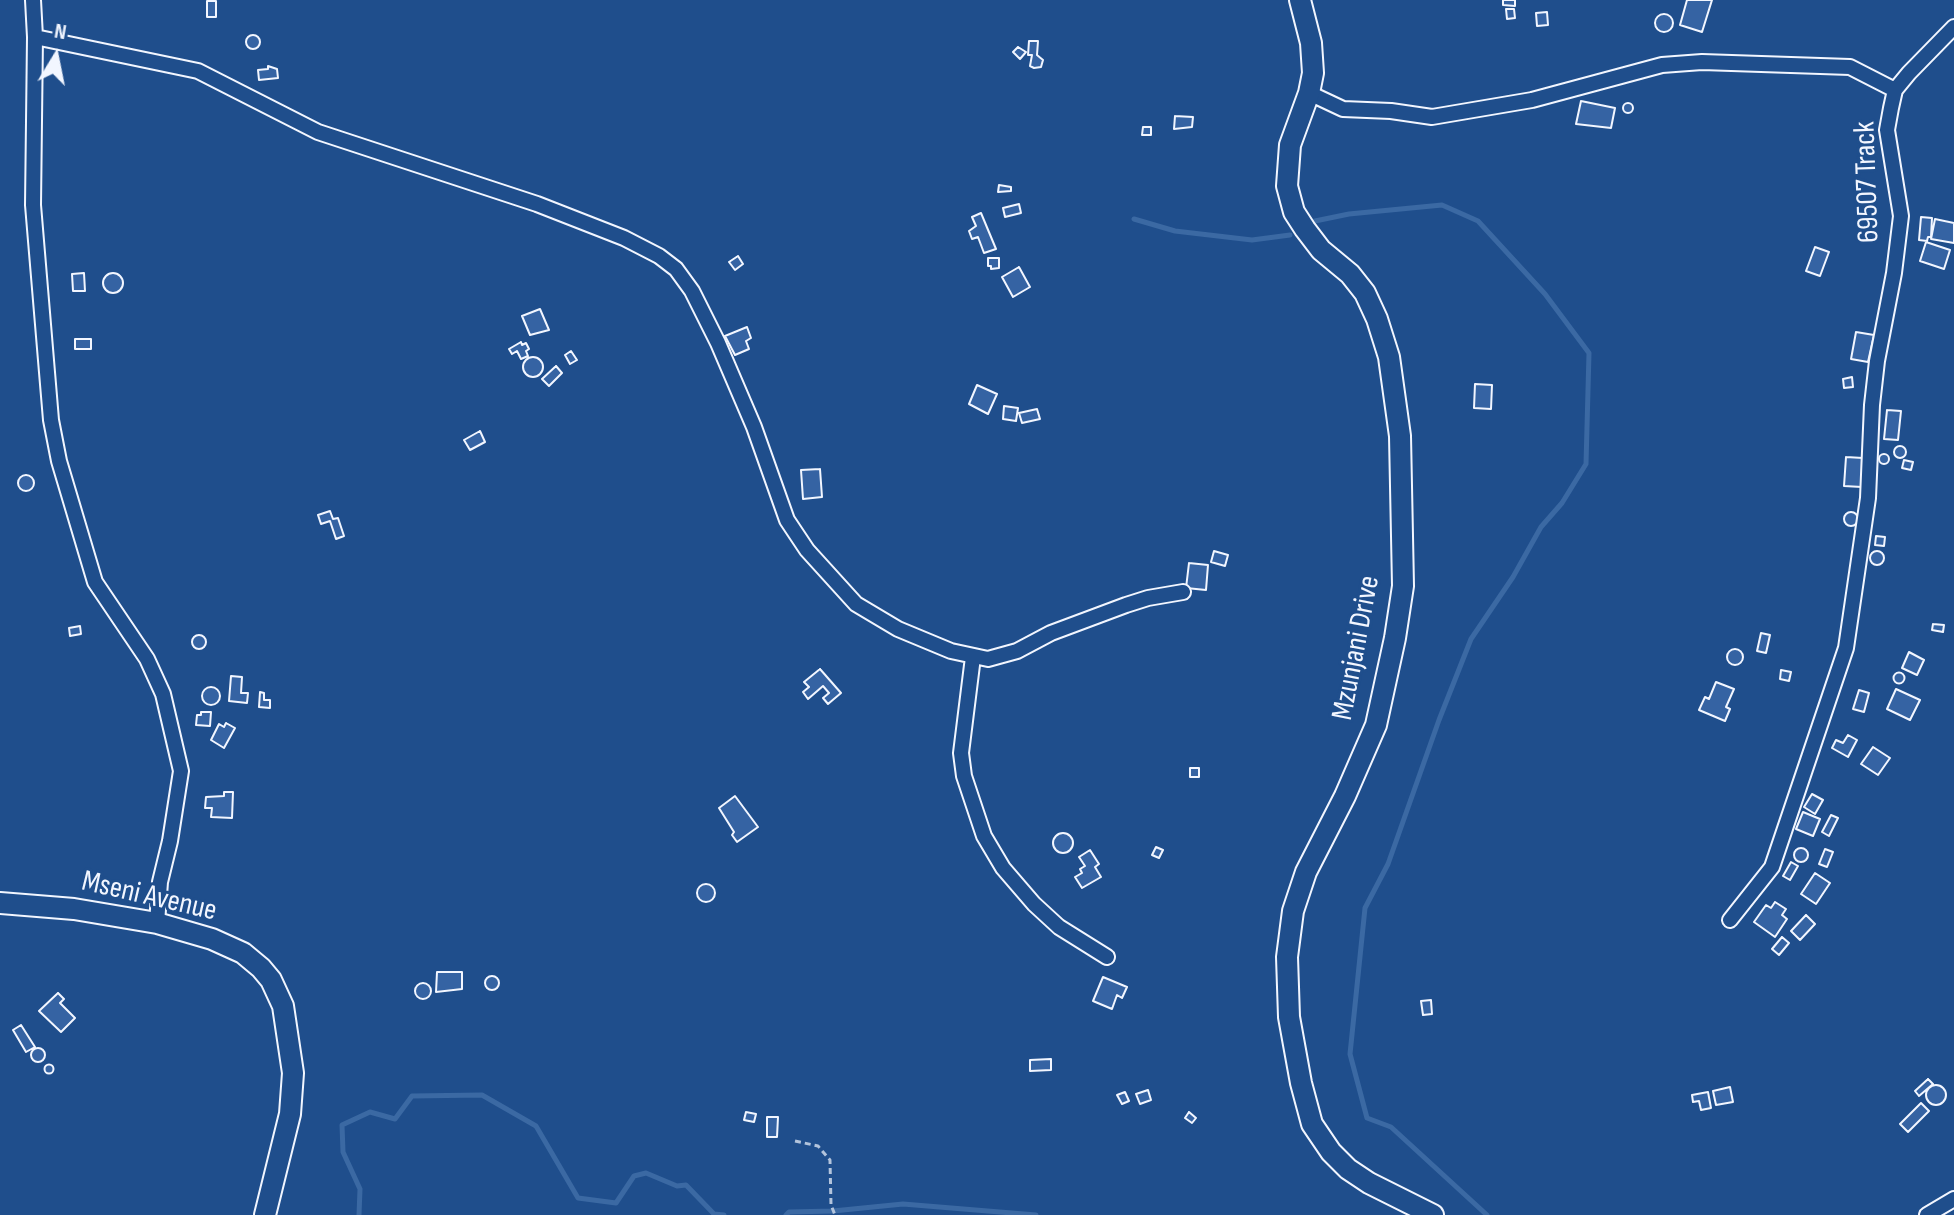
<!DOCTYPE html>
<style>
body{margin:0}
#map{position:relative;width:1954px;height:1215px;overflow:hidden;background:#1f4e8c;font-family:"Sofia Sans Condensed",sans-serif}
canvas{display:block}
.north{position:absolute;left:16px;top:16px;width:80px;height:80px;-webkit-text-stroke:6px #1f4e8c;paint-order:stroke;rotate:10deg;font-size:22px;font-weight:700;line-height:32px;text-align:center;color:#f2f6ff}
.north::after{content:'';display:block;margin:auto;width:28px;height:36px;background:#f2f6ff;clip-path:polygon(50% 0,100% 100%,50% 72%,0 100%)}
</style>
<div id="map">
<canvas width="1954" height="1215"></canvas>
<div class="north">N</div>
</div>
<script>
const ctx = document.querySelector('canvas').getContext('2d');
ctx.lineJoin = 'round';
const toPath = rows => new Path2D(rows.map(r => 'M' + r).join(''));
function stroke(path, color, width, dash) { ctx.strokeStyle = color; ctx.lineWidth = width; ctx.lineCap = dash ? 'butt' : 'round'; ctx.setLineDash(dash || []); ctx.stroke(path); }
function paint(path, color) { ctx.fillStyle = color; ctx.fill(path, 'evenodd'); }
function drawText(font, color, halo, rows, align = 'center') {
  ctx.font = font + ' "Sofia Sans Condensed",sans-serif'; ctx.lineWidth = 6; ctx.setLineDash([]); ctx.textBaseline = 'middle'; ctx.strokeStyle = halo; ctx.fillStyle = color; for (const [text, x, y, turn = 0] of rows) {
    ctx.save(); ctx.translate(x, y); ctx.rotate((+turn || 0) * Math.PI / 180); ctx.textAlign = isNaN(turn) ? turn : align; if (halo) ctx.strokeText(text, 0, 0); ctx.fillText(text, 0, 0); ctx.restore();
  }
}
stroke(toPath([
 [1134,219,1175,231,1252,240,1290,235],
 [1315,221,1349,214,1442,205,1478,221,1545,294,1589,353,1586,464,1562,503,1541,527,1513,577,1471,639,1439,720,1388,864,1365,908,1350,1054,1367,1118,1391,1127,1487,1215],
 [359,1215,360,1189,343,1152,342,1125,370,1112,395,1119,412,1096,482,1095,536,1126,578,1198,616,1203,634,1176,646,1173,677,1186,686,1185,714,1214,724,1215],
 [786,1215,789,1212,833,1211,903,1204,1036,1215]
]), '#3b69a3', 5);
const building = toPath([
 [1503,0,1515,0,1515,6,1503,5,1503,0],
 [1687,0,1712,0,1702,32,1680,25,1687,0],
 [207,1,216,1,216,17,207,17,207,1],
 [1506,9,1514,9,1515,18,1507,19,1506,9],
 [1547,12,1548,25,1537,26,1536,13,1547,12],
 '1655 23a9 9 0 1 1 18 0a9 9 0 1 1-18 0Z',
 '246 42a7 7 0 1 1 14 0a7 7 0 1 1-14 0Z',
 [1029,41,1038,41,1037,55,1043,60,1041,67,1034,68,1030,66,1032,55,1028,55,1029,41],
 [1018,47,1026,52,1020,59,1013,52,1018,47],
 [268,66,277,69,278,78,259,80,258,70,268,69,268,66],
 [1581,101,1615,108,1611,128,1576,124,1581,101],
 '1623 108a5 5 0 1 1 10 0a5 5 0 1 1-10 0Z',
 [1175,116,1193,117,1192,127,1174,129,1175,116],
 [1143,127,1151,127,1151,135,1142,135,1143,127],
 [999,185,1011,187,1011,191,998,192,999,185],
 [1019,204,1021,213,1005,217,1003,208,1019,204],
 [981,213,996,249,984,253,978,237,972,239,969,231,976,226,972,217,981,213],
 [1921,217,1932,218,1931,237,1928,237,1927,241,1919,240,1921,217],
 [1935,219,1954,223,1954,243,1931,239,1935,219],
 [1926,242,1950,250,1944,269,1920,261,1926,242],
 [1815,247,1829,252,1820,276,1806,271,1815,247],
 [738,256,743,264,735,270,729,262,738,256],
 [988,258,999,258,999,268,991,269,991,266,988,266,988,258],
 [1019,267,1030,287,1013,297,1002,277,1019,267],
 [84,273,85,291,73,291,72,274,84,273],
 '103 283a10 10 0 1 1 20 0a10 10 0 1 1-20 0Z',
 [540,309,549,330,530,335,522,316,540,309],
 [747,327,751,338,746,341,749,349,735,355,725,336,747,327],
 [1856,332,1874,335,1868,362,1851,359,1856,332],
 [75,339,91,339,91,349,75,349,75,339],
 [521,342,522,345,526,343,529,349,526,351,528,356,521,359,517,351,512,354,509,349,521,342],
 [571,351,577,360,570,364,565,355,571,351],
 '523 367a10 10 0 1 1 20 0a10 10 0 1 1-20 0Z',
 [556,366,562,373,549,386,542,379,556,366],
 [1852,377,1853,387,1844,388,1843,379,1852,377],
 [1475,384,1492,385,1491,409,1474,408,1475,384],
 [977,385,997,394,988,414,969,404,977,385],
 [1004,406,1018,408,1016,421,1003,419,1004,406],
 [1037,409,1040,419,1022,423,1019,413,1037,409],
 [1887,410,1901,411,1898,440,1884,439,1887,410],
 [480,431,485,442,470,450,464,440,480,431],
 '1894 452a6 6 0 1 1 12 0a6 6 0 1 1-12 0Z',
 '1879 459a5 5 0 1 1 10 0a5 5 0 1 1-10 0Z',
 [1846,457,1863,458,1862,487,1844,486,1846,457],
 [1904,460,1913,462,1911,470,1902,468,1904,460],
 [820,469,822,497,803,499,801,470,820,469],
 '18 483a8 8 0 1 1 16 0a8 8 0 1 1-16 0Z',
 [330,511,333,519,338,518,344,536,336,539,330,521,321,524,318,515,330,511],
 '1844 519a7 7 0 1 1 14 0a7 7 0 1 1-14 0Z',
 [1876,536,1885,537,1884,546,1875,545,1876,536],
 [1214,551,1228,555,1225,566,1211,562,1214,551],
 '1870 558a7 7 0 1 1 14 0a7 7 0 1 1-14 0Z',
 [1189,563,1208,565,1206,590,1186,588,1189,563],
 [1933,624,1944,625,1943,632,1932,630,1933,624],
 [80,626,81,634,70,636,69,628,80,626],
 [1761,633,1770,635,1766,653,1757,651,1761,633],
 '192 642a7 7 0 1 1 14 0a7 7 0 1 1-14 0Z',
 '1727 657a8 8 0 1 1 16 0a8 8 0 1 1-16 0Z',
 [1909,652,1924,660,1917,675,1902,668,1909,652],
 [820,669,841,693,828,704,823,698,829,693,823,686,808,699,803,692,809,687,804,682,820,669],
 [1781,670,1791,672,1789,681,1780,679,1781,670],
 '1893.5 678a5.5 5.5 0 1 1 11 0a5.5 5.5 0 1 1-11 0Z',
 [231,676,242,677,241,693,248,693,247,703,229,701,231,676],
 [1716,682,1734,689,1726,707,1730,709,1725,721,1699,710,1705,697,1709,699,1716,682],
 '202 696a9 9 0 1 1 18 0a9 9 0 1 1-18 0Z',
 [1896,689,1920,700,1910,720,1887,709,1896,689],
 [1859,690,1869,693,1864,712,1853,709,1859,690],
 [260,692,264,693,264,700,270,700,270,708,259,707,260,692],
 [201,712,211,712,210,726,196,725,197,715,201,715,201,712],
 [226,723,235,728,224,748,211,740,219,724,224,727,226,723],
 [1848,735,1857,740,1848,757,1832,748,1836,740,1843,743,1848,735],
 [1873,747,1890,758,1878,775,1861,764,1873,747],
 [1190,768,1199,768,1199,777,1190,777,1190,768],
 [224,792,233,792,232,818,211,817,212,808,205,808,206,797,224,796,224,792],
 [1812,794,1823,800,1815,814,1804,807,1812,794],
 [735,796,758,827,737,842,732,835,734,832,719,808,735,796],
 [1803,812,1820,819,1813,836,1796,829,1803,812],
 [1831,815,1838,818,1829,836,1822,832,1831,815],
 '1053 843a10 10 0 1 1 20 0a10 10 0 1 1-20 0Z',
 [1156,847,1163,850,1159,858,1152,855,1156,847],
 '1794 855a7 7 0 1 1 14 0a7 7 0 1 1-14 0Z',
 [1825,849,1833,852,1827,867,1819,864,1825,849],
 [1090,850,1099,864,1095,867,1101,877,1082,888,1075,877,1082,873,1080,869,1085,866,1079,857,1090,850],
 [1791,862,1798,866,1790,880,1783,876,1791,862],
 [1815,873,1830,883,1816,904,1801,894,1815,873],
 '697 893a9 9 0 1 1 18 0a9 9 0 1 1-18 0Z',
 [1775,902,1786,909,1782,915,1787,919,1775,937,1754,922,1766,905,1771,908,1775,902],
 [1806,915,1815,924,1800,940,1791,931,1806,915],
 [1782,937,1789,943,1779,955,1772,949,1782,937],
 [437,972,462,972,462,989,436,992,437,972],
 '485 983a7 7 0 1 1 14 0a7 7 0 1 1-14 0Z',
 [1103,977,1127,987,1122,998,1117,995,1112,1009,1093,1001,1103,977],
 '415 991a8 8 0 1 1 16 0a8 8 0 1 1-16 0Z',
 [58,993,64,999,60,1003,75,1018,61,1032,39,1011,58,993],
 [1431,1000,1432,1014,1423,1015,1421,1001,1431,1000],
 [21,1025,35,1047,26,1052,13,1030,21,1025],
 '31 1055a7 7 0 1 1 14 0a7 7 0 1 1-14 0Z',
 [1051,1059,1051,1070,1030,1071,1030,1060,1051,1059],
 '44.5 1069a4.5 4.5 0 1 1 9 0a4.5 4.5 0 1 1-9 0Z',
 [1928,1079,1933,1084,1919,1096,1915,1091,1928,1079],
 '1926 1095a10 10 0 1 1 20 0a10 10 0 1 1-20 0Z',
 [1730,1087,1733,1102,1716,1105,1713,1091,1730,1087],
 [1148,1090,1151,1100,1140,1104,1136,1094,1148,1090],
 [1125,1092,1129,1101,1122,1104,1117,1095,1125,1092],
 [1708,1092,1711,1108,1701,1110,1699,1101,1693,1102,1692,1095,1708,1092],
 [1921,1103,1929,1111,1908,1132,1900,1124,1921,1103],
 [746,1112,756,1114,754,1122,744,1120,746,1112],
 [1189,1112,1196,1118,1192,1123,1185,1118,1189,1112],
 [767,1117,778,1117,777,1137,767,1137,767,1117]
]);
paint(building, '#3563a3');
stroke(building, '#f2f6ff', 2);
const street = toPath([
 [33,0,35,37,33,205,51,420,59,461,95,582,147,659,163,694,181,771,170,841,160,882,157,923],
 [35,37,198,71,318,132,537,204,624,238,659,256,676,269,692,291,718,343,754,427,787,520,807,550,856,604,898,629,951,651,988,659,1017,651,1051,633,1126,605,1148,598,1183,592],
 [1309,93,1343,109,1391,111,1432,117,1532,100,1662,65,1702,62,1850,67,1895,90],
 [973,657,961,753,964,776,984,836,1003,868,1034,904,1059,927,1107,957],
 [1730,920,1772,867,1846,648,1868,498,1872,405,1877,361,1894,273,1901,216,1887,130,1891,108,1895,90,1909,73,1954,27],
 [1927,1215,1954,1199]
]);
const secondary = toPath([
 [1300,0,1311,43,1313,73,1309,93,1290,145,1287,186,1294,212,1305,229,1321,250,1350,274,1365,293,1377,319,1389,357,1400,436,1403,586,1395,638,1376,725,1345,796,1306,872,1293,911,1287,957,1289,1017,1301,1083,1312,1124,1331,1152,1348,1169,1369,1183,1433,1215],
 [0,903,74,909,157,923,212,939,243,953,261,968,271,980,283,1006,293,1073,290,1114,265,1215]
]);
stroke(street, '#f2f6ff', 18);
stroke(secondary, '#f2f6ff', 24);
stroke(toPath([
 [795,1141,818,1146,830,1160,831,1205,835,1215]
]), '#b3c4dc', 3, [6, 4]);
stroke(street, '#1f4e8c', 14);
stroke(secondary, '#1f4e8c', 20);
drawText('30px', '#f2f6ff', '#1f4e8c', [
 ["69507 Track",1868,182,-92],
 ["Mzunjani Drive",1357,648,-79],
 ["Mseni Avenue",149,897,13]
]);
</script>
